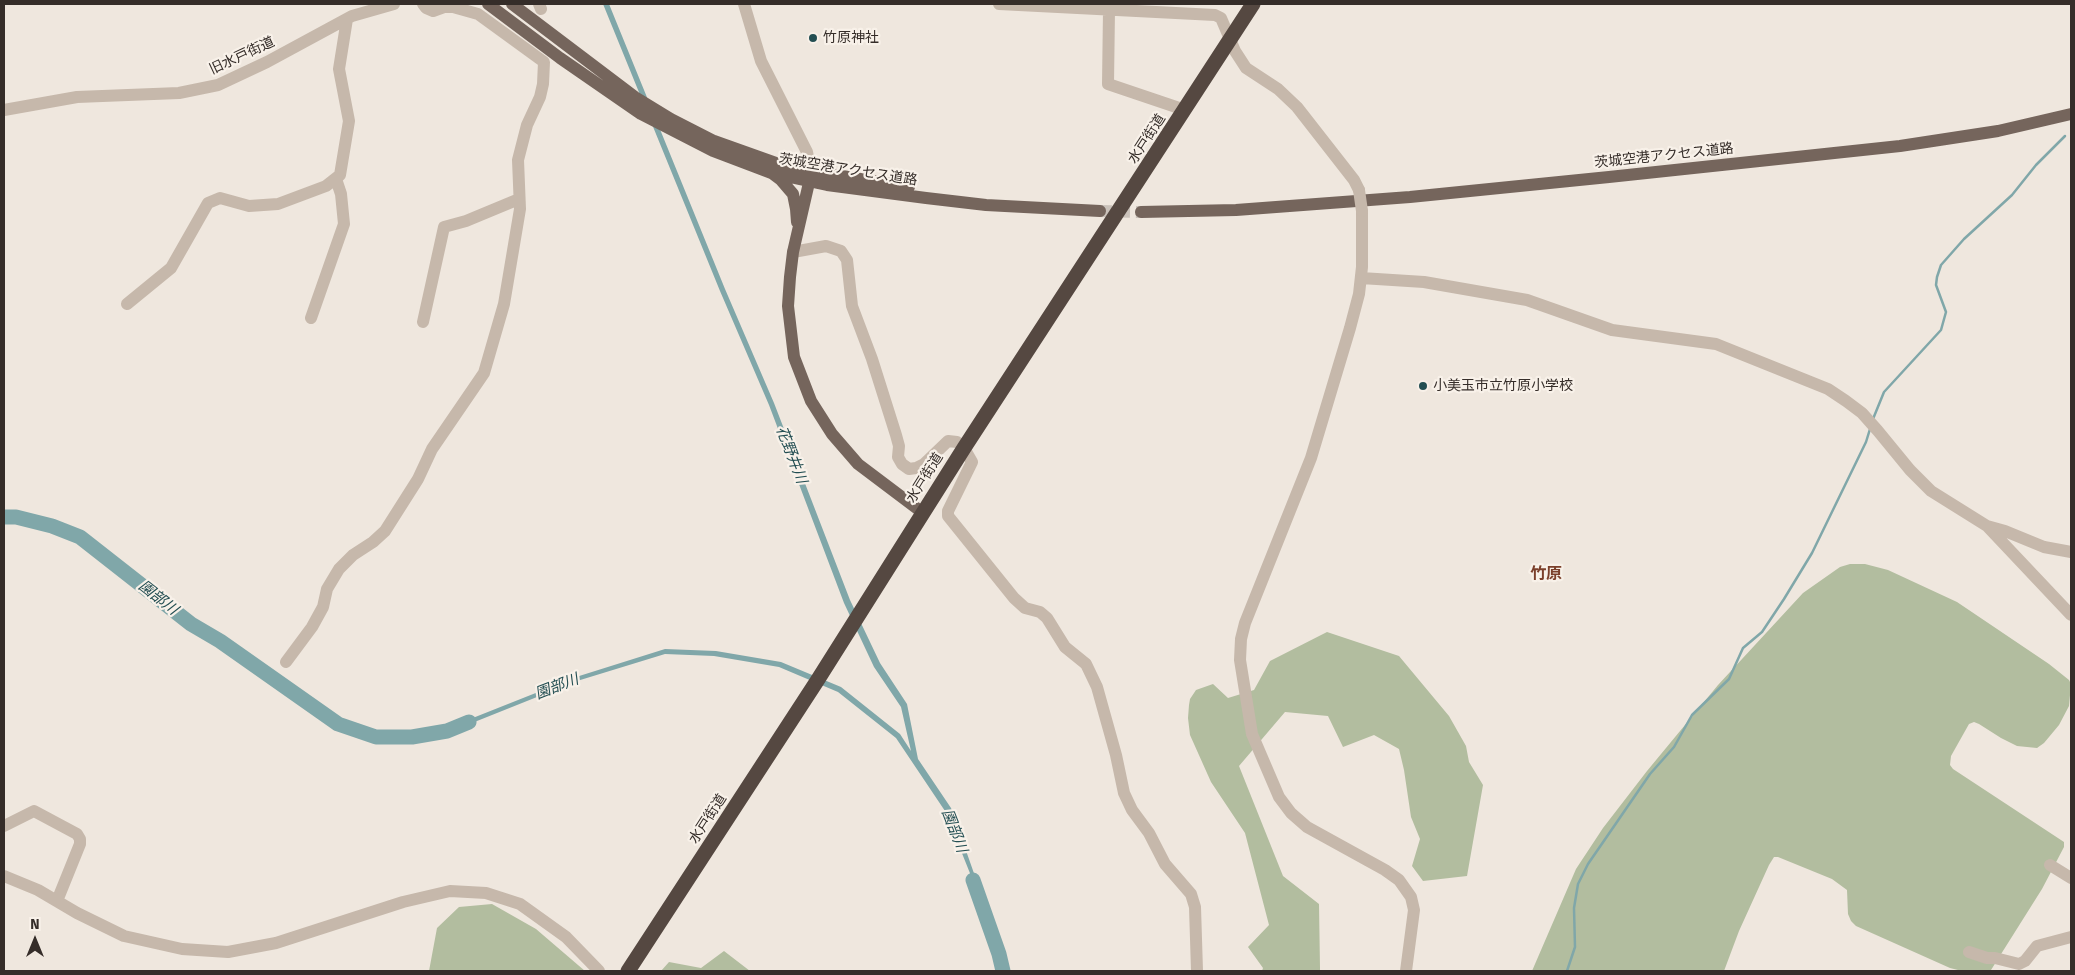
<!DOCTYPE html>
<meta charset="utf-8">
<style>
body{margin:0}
#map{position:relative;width:2075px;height:975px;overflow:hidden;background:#efe7de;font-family:"Fira Sans",sans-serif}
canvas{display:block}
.frame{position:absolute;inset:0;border:5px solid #352d29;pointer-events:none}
.north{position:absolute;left:10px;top:915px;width:50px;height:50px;-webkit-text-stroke:4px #f8f1e9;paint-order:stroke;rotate:0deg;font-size:14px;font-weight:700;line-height:20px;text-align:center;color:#352d29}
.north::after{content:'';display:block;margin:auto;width:18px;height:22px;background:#352d29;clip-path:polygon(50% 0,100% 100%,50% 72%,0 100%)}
</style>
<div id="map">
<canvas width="2075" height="975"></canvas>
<div class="frame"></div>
<div class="north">N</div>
</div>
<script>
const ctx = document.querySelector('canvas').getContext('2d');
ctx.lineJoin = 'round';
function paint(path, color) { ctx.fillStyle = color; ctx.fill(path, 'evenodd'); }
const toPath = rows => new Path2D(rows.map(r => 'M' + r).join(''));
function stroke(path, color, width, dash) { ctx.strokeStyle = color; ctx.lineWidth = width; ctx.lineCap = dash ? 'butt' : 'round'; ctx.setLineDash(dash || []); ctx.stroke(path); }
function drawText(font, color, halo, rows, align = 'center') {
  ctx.font = font + ' "Fira Sans","Noto Sans JP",sans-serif'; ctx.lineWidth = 4.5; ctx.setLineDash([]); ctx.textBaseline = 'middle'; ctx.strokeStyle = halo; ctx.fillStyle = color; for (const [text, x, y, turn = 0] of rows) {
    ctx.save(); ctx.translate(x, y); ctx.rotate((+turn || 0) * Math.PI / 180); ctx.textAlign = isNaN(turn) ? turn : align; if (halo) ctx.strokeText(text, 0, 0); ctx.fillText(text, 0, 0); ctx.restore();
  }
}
paint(toPath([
 [1850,564,1865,564,1888,570,1957,602,2049,664,2069,680,2071,684,2069,706,2059,725,2044,743,2037,748,2017,746,2001,738,1979,724,1974,722,1969,724,1951,756,1950,765,1953,769,2064,842,2064,847,2042,889,1991,970,1989,971,1962,971,1950,968,1856,926,1851,921,1848,914,1847,890,1832,879,1778,857,1774,857,1769,865,1739,931,1724,971,1532,971,1576,869,1603,828,1647,771,1718,685,1803,593,1840,567],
 [1327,632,1399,656,1449,716,1466,746,1469,762,1483,785,1467,876,1423,881,1412,866,1420,839,1411,817,1404,770,1399,749,1374,735,1343,747,1328,716,1285,712,1239,766,1283,876,1319,904,1320,968,1320,971,1262,971,1263,968,1248,947,1269,925,1245,833,1211,782,1190,735,1188,718,1189,705,1190,699,1196,690,1213,684,1228,698,1254,690,1270,661],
 [492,904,536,929,585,971,429,971,437,928,459,907],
 [724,951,750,971,661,971,669,962,701,968]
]), '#b2bd9f');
paint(toPath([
 [603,4,609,4,725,289,774,403,850,600,880,663,907,704,918,759,951,808,1002,953,945,811,896,738,838,692,779,667,714,656,665,654,577,681,452,731,445,729,576,677,665,649,716,651,781,662,841,687,900,734,911,751,901,707,874,667,844,603,769,405,720,291]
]), '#80a7a9');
stroke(toPath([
 [1873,419,1884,392,1941,330,1946,312,1936,285,1937,277,1941,265,1964,239,2012,195,2036,165,2065,136],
 [1567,971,1575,947,1574,908,1578,884,1588,864,1650,774,1674,747,1692,715,1729,679,1743,648,1762,632,1784,599,1812,553,1866,442,1870,429]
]), '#80a7a9', 2.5);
stroke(toPath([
 [4,517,16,517,52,526,80,537,191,624,220,641,338,724,376,737,412,737,447,731,469,722],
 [973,880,999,954,1003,971]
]), '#80a7a9', 15);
stroke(toPath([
 [1100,211,1141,212]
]), '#cac2ba', 12, [12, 6]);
stroke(toPath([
 [539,4,541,9],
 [744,4,761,61,807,152,811,172],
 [999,4,1215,15,1221,18,1235,51,1246,68,1278,89,1297,107,1354,180,1359,190],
 [1109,10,1108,84,1185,110],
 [4,110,77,97,179,93,218,85,267,62,352,16,394,4],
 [1362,211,1362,267,1359,294,1350,328,1311,458,1245,623,1241,639,1240,660,1252,734,1279,797,1291,813,1307,827,1385,870,1399,880,1411,897,1414,910,1406,971],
 [793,252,826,246,841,251,847,260,852,306,872,359,896,435,899,446,898,457,902,464,909,469,916,468,924,464,948,441,957,442,964,448,972,462,948,511,948,516,1014,598,1025,608,1040,612,1047,618,1065,647,1086,664,1097,687,1116,755,1124,793,1132,810,1149,833,1165,864,1191,894,1195,907,1197,971],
 [1361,278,1424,282,1527,300,1612,330,1716,344,1828,389,1846,401,1862,413,1878,431,1910,470,1931,491,1987,526,2005,531,2044,547,2071,552],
 [127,304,171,268,208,203,220,198,249,206,278,204,326,186,340,175,349,121,339,69,347,19],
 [311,318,344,224,341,194,336,179],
 [423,322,444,227,466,221,519,199],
 [1987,526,2071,615],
 [286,662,312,627,323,607,327,589,339,569,353,555,373,542,385,531,418,479,432,449,484,373,504,304,520,209,518,160,527,125,540,97,543,84,544,62,478,14,453,7,444,7,433,11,426,8,423,4],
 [4,826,34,811,77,834,80,839,80,844,57,901],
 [2050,865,2071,878],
 [4,876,38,890,77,913,124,936,182,949,228,952,276,943,403,902,450,891,486,893,520,904,566,937,599,971],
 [1969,952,1987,958,1995,958,2019,964,2025,961,2037,946,2071,937]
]), '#c6b8ab', 12);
stroke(toPath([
 [488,4,560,58,641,114,713,151,771,173,827,185,926,198,986,205,1100,211],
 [512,4,635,97,671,119,714,141,787,167,909,187],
 [773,174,781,180,793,194,796,209,797,222],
 [811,174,793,252,790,277,788,306,794,357,811,401,832,434,858,464,923,513],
 [1141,212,1236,210,1410,197,1609,177,1900,146,1998,131,2071,114]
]), '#75655c', 12);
stroke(toPath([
 [628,971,817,681,964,448,1253,4]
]), '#554841', 15);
stroke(toPath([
 [1359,190,1362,211]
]), '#c6b8ab', 12);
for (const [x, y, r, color] of [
 [813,38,5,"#234e52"],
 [1423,386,5,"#234e52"]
]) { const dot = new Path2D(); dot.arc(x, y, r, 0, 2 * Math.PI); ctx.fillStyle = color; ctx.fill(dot); stroke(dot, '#f8f1e9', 2); }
drawText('14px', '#352d29', '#f8f1e9', [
 ["竹原神社",823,38],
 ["小美玉市立竹原小学校",1433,386]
], 'left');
drawText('14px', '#352d29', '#f8f1e9', [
 ["旧水戸街道",242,56,-25],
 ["水戸街道",1147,139,-57],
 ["茨城空港アクセス道路",1664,156,-6],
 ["茨城空港アクセス道路",848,170,9],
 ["水戸街道",925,478,-58],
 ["水戸街道",708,819,-57]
]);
drawText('italic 15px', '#234e52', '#f8f1e9', [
 ["花野井川",791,455,69],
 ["園部川",158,598,38],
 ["園部川",557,687,-21],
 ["園部川",954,831,69]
]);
drawText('bold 16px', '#7b402b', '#f8f1e9', [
 ["竹原",1546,575]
]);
</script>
